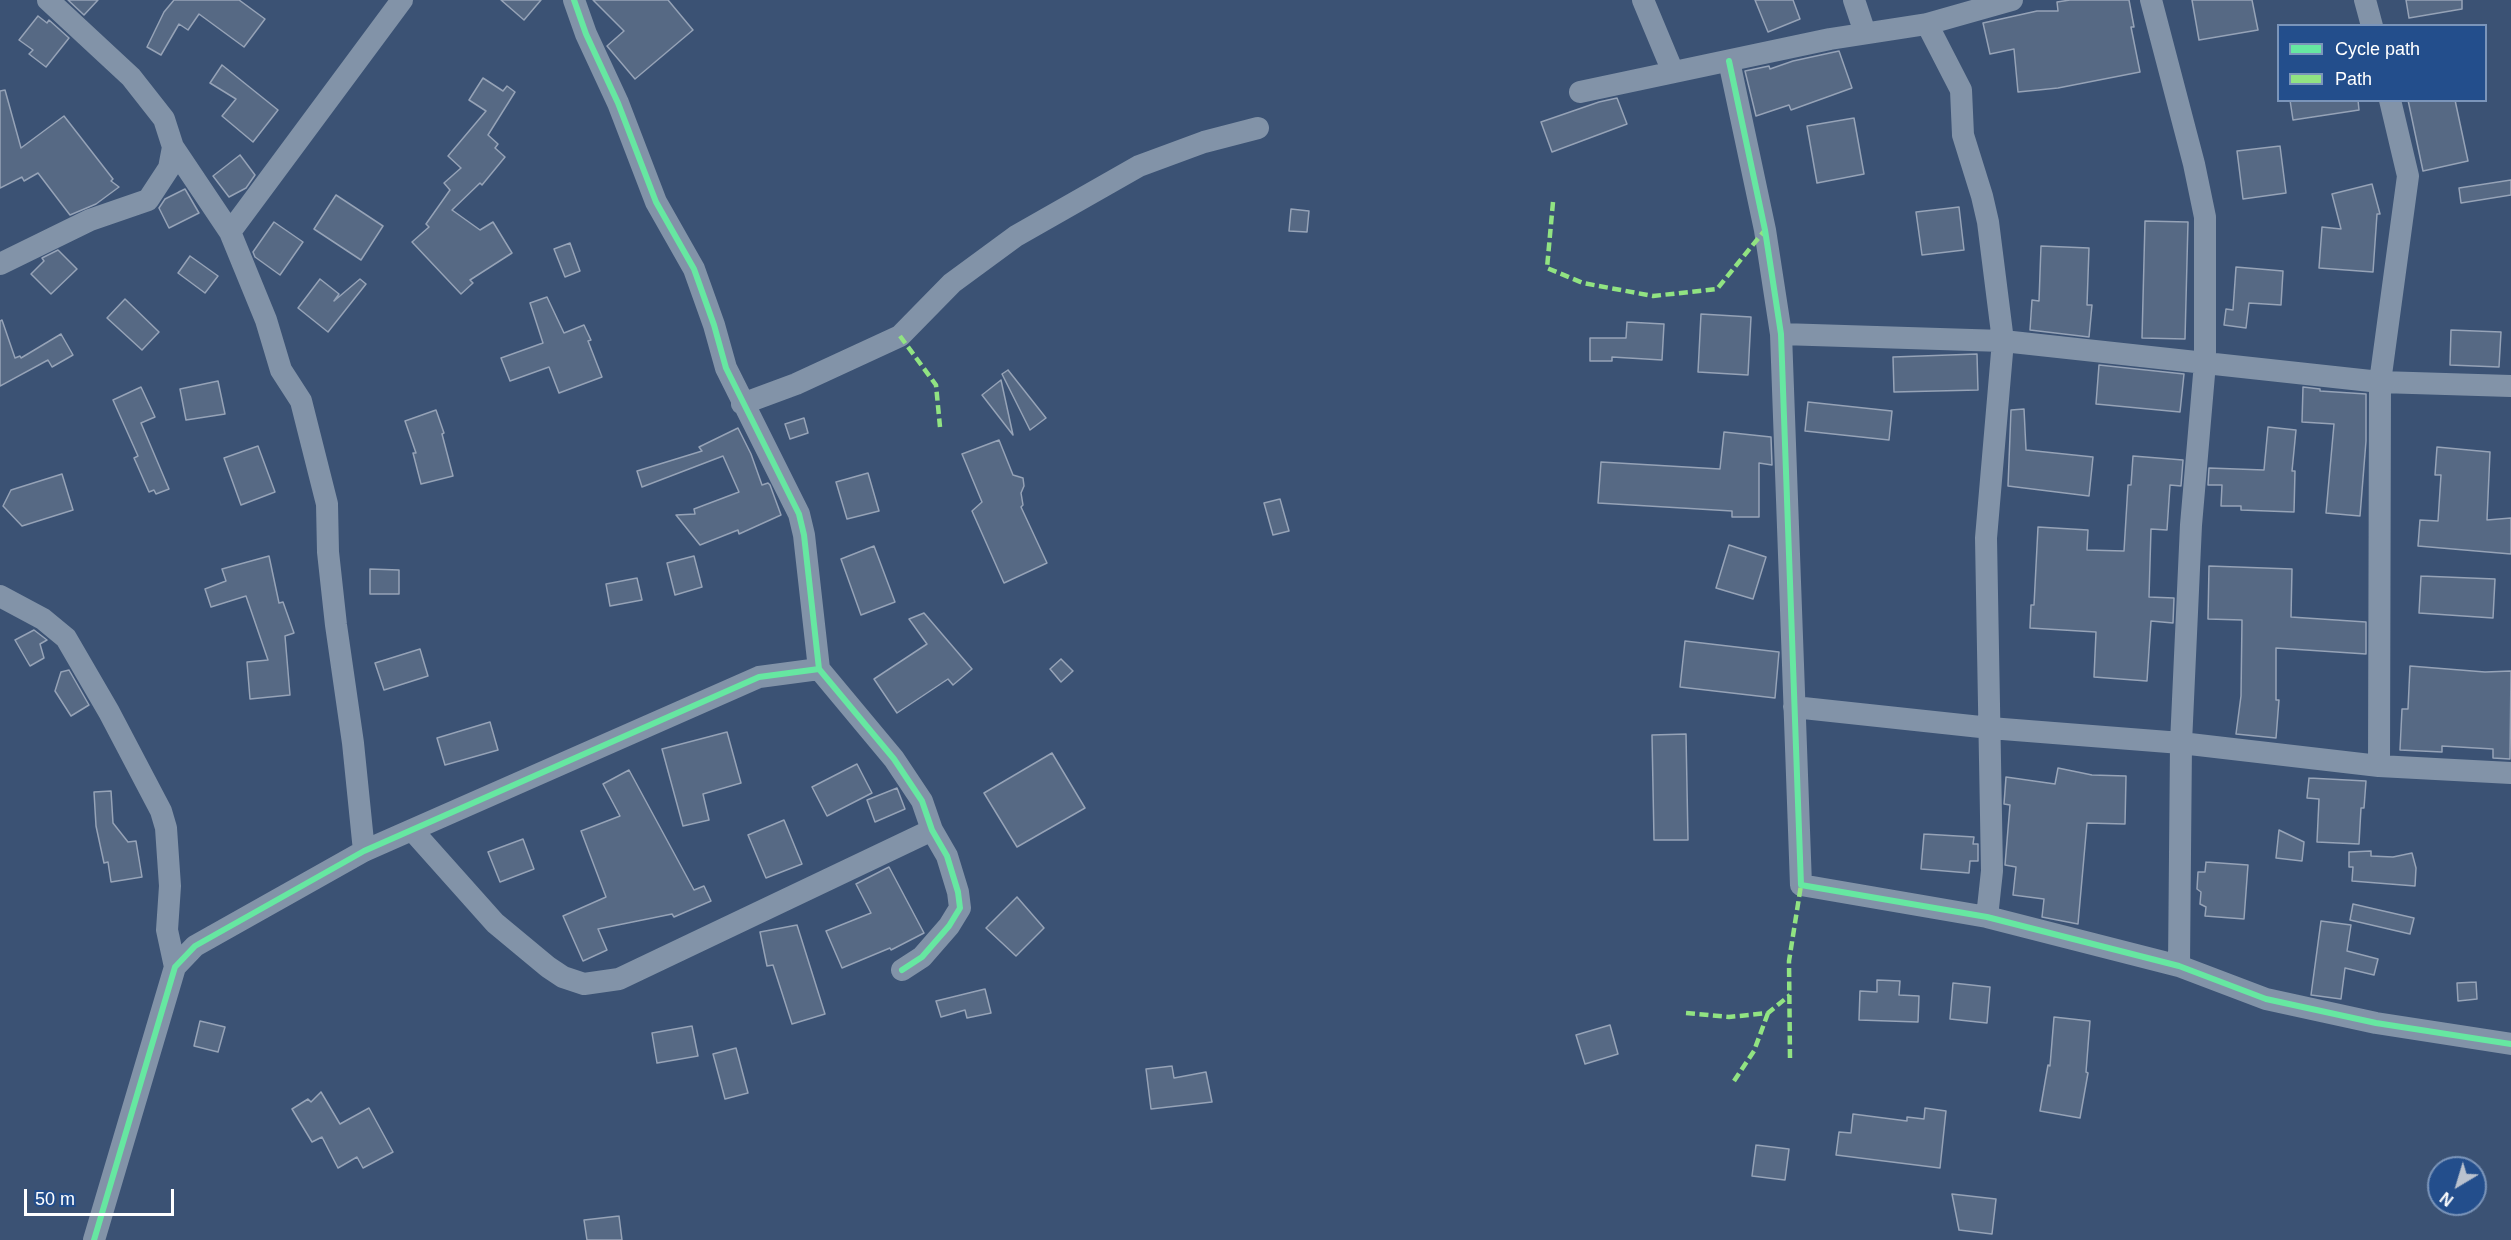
<!DOCTYPE html>
<style>
body{margin:0}
#map{position:relative;width:2511px;height:1240px;overflow:hidden;background:#3b5274;font-family:Arial,sans-serif}
canvas{display:block}
.legend{position:absolute;left:2277px;top:24px;width:210px;height:78px;box-sizing:border-box;background:#234e8c;border:2px solid #7b95ba;margin:0;padding:8px 10px;list-style:none;font-size:18px;color:#fff}
.legend li{display:flex;align-items:center;gap:12px;height:30px}
.legend b{width:30px;border:2px solid #7b95ba}
.north{position:absolute;left:2427px;top:1156px;width:60px;height:60px;box-sizing:border-box;background:#234e8c;border:2px solid #7b95ba;border-radius:50%;rotate:218deg;font-size:16px;font-weight:700;line-height:24px;text-align:center;color:#fff}
.north::after{content:'';display:block;margin:auto;width:21px;height:27px;background:#bac2ce;clip-path:polygon(50% 0,100% 100%,50% 72%,0 100%)}
.scale{position:absolute;left:24px;top:1189px;width:150px;height:27px;box-sizing:border-box;border:3px solid #fff;border-top:0;padding-left:8px;font-size:18px;line-height:21px;white-space:nowrap;color:#fff;-webkit-text-stroke:4px #234e8c;paint-order:stroke}
</style>
<div id="map">
<canvas width="2511" height="1240"></canvas>
<ul class="legend">
<li><b style="height:8px;background:#66e7a1"></b>Cycle path</li>
<li><b style="height:8px;background:#91e382"></b>Path</li>
</ul>
<div class="north">N</div>
<div class="scale">50 m</div>
</div>
<script>
const ctx = document.querySelector('canvas').getContext('2d');
ctx.lineJoin = 'round';
function paint(path, color) { ctx.fillStyle = color; ctx.fill(path, 'evenodd'); }
const toPath = rows => new Path2D(rows.map(r => 'M' + r).join(''));
function stroke(path, color, width, dash) { ctx.strokeStyle = color; ctx.lineWidth = width; ctx.lineCap = dash ? 'butt' : 'round'; ctx.setLineDash(dash || []); ctx.stroke(path); }
const building = toPath([
 [68,0,98,0,84,15,68,0],
 [174,0,239,0,265,19,244,47,199,14,188,30,179,24,161,55,147,47,164,12,174,0],
 [501,0,541,0,524,20,501,0],
 [593,0,668,0,693,30,635,79,607,46,624,31,593,0],
 [1755,0,1793,0,1800,19,1768,32,1755,0],
 [2070,0,2129,0,2134,27,2131,27,2140,72,2058,88,2018,92,2014,49,1990,54,1983,23,2037,11,2058,11,2057,2,2070,0],
 [2192,0,2252,0,2258,30,2199,40,2192,0],
 [2406,0,2462,0,2462,9,2409,18,2406,0],
 [38,16,47,23,49,20,69,38,46,67,29,54,33,50,19,40,38,16],
 [1839,51,1852,88,1791,110,1789,105,1756,116,1745,71,1769,66,1770,69,1793,61,1839,51],
 [222,65,278,110,253,142,222,116,236,99,210,83,222,65],
 [483,78,503,91,507,86,515,92,488,135,498,144,495,148,505,157,482,185,480,183,452,210,480,230,493,222,512,253,470,280,473,283,461,294,412,242,429,227,426,224,450,190,444,183,461,168,448,156,486,111,469,100,483,78],
 [5,90,21,148,64,116,113,179,111,181,119,187,96,204,70,215,38,173,24,181,22,177,0,188,0,91,5,90],
 [1617,98,1627,124,1552,152,1541,122,1599,102,1617,98],
 [2290,100,2358,100,2359,110,2293,120,2290,100],
 [2408,100,2455,100,2468,161,2423,171,2408,100],
 [1854,118,1864,174,1817,183,1807,126,1854,118],
 [2280,146,2286,193,2243,199,2237,151,2280,146],
 [240,155,255,175,246,188,229,197,213,176,240,155],
 [2511,180,2511,195,2461,203,2459,188,2511,180],
 [2372,184,2380,214,2377,214,2373,272,2319,268,2322,227,2341,229,2332,194,2372,184],
 [185,189,199,213,169,228,159,208,165,199,185,189],
 [336,195,383,226,361,260,314,229,336,195],
 [1959,207,1964,250,1922,255,1916,212,1959,207],
 [1291,209,1309,211,1307,232,1289,231,1291,209],
 [2145,221,2188,222,2185,339,2142,338,2145,221],
 [274,222,303,242,280,275,255,257,253,252,274,222],
 [570,243,580,271,565,277,554,249,570,243],
 [2041,246,2089,248,2087,305,2092,305,2089,337,2030,330,2032,300,2039,301,2041,246],
 [58,250,77,269,51,294,31,274,44,261,42,258,58,250],
 [190,256,218,276,205,293,178,273,190,256],
 [2236,267,2283,271,2281,305,2249,303,2246,328,2224,325,2226,309,2233,310,2236,267],
 [320,279,339,294,334,301,360,279,366,284,328,332,298,308,320,279],
 [547,297,564,333,584,325,591,340,588,341,602,377,559,393,549,367,510,381,501,358,543,343,530,303,547,297],
 [125,299,159,332,142,350,107,318,125,299],
 [1701,314,1751,317,1748,375,1698,372,1701,314],
 [2,320,15,358,20,356,21,358,61,334,73,355,52,367,48,360,0,386,0,321,2,320],
 [1627,322,1664,324,1662,360,1612,357,1612,361,1590,361,1590,338,1626,338,1627,322],
 [2451,330,2501,332,2499,367,2450,365,2451,330],
 [1977,354,1978,390,1894,392,1893,357,1977,354],
 [2099,365,2184,374,2180,412,2096,404,2099,365],
 [1008,370,1046,418,1030,430,1002,374,1008,370],
 [1001,380,1013,435,982,395,1001,380],
 [218,381,225,414,186,420,180,389,218,381],
 [141,387,155,417,141,423,169,489,156,494,154,490,149,492,134,458,138,456,113,400,141,387],
 [2303,387,2320,389,2320,391,2366,394,2366,441,2360,516,2326,513,2334,424,2302,422,2303,387],
 [1808,402,1892,411,1889,440,1805,431,1808,402],
 [2024,409,2026,450,2093,457,2089,496,2008,486,2011,410,2024,409],
 [436,410,444,433,442,434,453,476,421,484,413,453,416,453,405,421,436,410],
 [804,418,808,433,790,439,785,424,804,418],
 [2268,427,2296,430,2292,471,2295,471,2294,512,2241,510,2241,506,2221,506,2222,485,2208,485,2209,468,2264,470,2268,427],
 [738,428,751,454,762,485,768,483,770,485,781,515,739,534,738,530,700,545,676,515,695,514,694,509,739,492,723,456,642,487,637,471,702,451,699,447,738,428],
 [1724,432,1771,437,1772,465,1759,463,1759,517,1732,517,1732,511,1598,503,1601,462,1720,469,1724,432],
 [999,440,1013,475,1023,478,1024,486,1021,493,1023,505,1021,507,1047,563,1004,583,972,511,982,502,962,454,999,440],
 [258,446,275,492,241,505,224,458,258,446],
 [2437,447,2490,452,2487,520,2511,518,2511,554,2418,546,2420,520,2438,521,2441,475,2435,475,2437,447],
 [2133,456,2183,460,2181,486,2170,485,2167,530,2151,529,2149,597,2174,598,2173,623,2151,621,2147,681,2094,677,2096,632,2030,628,2031,605,2034,605,2038,527,2088,530,2087,550,2124,551,2128,485,2131,485,2133,456],
 [868,473,879,511,847,519,836,482,868,473],
 [62,474,73,510,22,526,3,506,11,490,62,474],
 [1280,499,1289,531,1273,535,1264,503,1280,499],
 [1729,545,1766,557,1753,599,1716,588,1729,545],
 [874,546,895,602,861,615,841,559,874,546],
 [269,556,279,603,283,602,294,633,285,636,290,695,250,699,247,662,268,660,246,596,211,607,205,589,226,581,222,569,269,556],
 [694,556,702,587,675,595,667,563,694,556],
 [2209,566,2292,569,2291,617,2366,622,2366,654,2276,648,2276,700,2279,700,2276,738,2236,734,2241,696,2242,620,2208,619,2209,566],
 [370,569,399,570,399,594,370,594,370,569],
 [2421,576,2495,579,2493,618,2419,613,2421,576],
 [637,578,642,600,610,606,606,584,637,578],
 [924,613,972,669,953,685,948,679,897,713,874,679,927,644,909,619,924,613],
 [34,630,47,640,40,644,44,658,30,666,15,640,34,630],
 [1685,641,1779,652,1775,698,1680,687,1685,641],
 [420,649,428,676,384,690,375,663,420,649],
 [1061,659,1073,671,1061,682,1050,669,1061,659],
 [2410,666,2485,672,2511,671,2510,759,2493,758,2493,749,2442,746,2442,752,2400,750,2402,709,2408,709,2410,666],
 [69,670,89,705,71,716,55,691,61,672,69,670],
 [490,722,498,750,445,765,437,738,490,722],
 [727,732,741,783,703,794,709,820,683,826,662,749,727,732],
 [1686,734,1688,840,1654,840,1652,735,1686,734],
 [1052,753,1085,808,1017,847,984,793,1052,753],
 [857,764,872,793,827,816,812,787,857,764],
 [2058,768,2092,775,2126,776,2125,824,2087,823,2078,924,2042,917,2044,899,2013,895,2016,867,2005,865,2010,805,2004,804,2006,777,2055,784,2058,768],
 [629,770,694,890,704,886,711,901,674,917,672,914,598,929,607,950,583,961,563,916,606,897,581,831,620,816,603,784,629,770],
 [2309,778,2366,781,2364,808,2361,808,2359,844,2317,842,2319,799,2307,798,2309,778],
 [897,788,905,809,875,822,867,800,897,788],
 [111,791,113,823,128,842,136,841,142,877,111,882,108,862,104,863,96,826,94,792,111,791],
 [784,820,802,864,766,878,748,835,784,820],
 [2279,830,2304,842,2302,861,2276,858,2279,830],
 [1924,834,1974,837,1973,844,1978,844,1978,861,1970,861,1969,873,1921,869,1924,834],
 [523,839,534,869,500,882,488,852,523,839],
 [2371,851,2371,856,2393,857,2412,853,2416,868,2415,886,2352,881,2353,867,2349,867,2349,852,2371,851],
 [2206,862,2248,865,2244,919,2205,916,2206,907,2200,904,2201,892,2197,889,2198,872,2205,872,2206,862],
 [889,867,924,933,891,950,890,948,842,968,826,931,871,913,856,884,889,867],
 [1017,897,1044,928,1016,956,986,928,1017,897],
 [2353,904,2414,918,2410,934,2350,920,2353,904],
 [2321,921,2351,925,2347,951,2378,959,2374,975,2345,968,2341,999,2311,995,2321,921],
 [797,925,825,1014,792,1024,773,965,767,966,760,932,797,925],
 [1877,980,1900,981,1899,995,1919,996,1918,1022,1859,1020,1860,991,1877,992,1877,980],
 [2476,982,2477,999,2458,1001,2457,983,2476,982],
 [1953,983,1990,987,1987,1023,1950,1019,1953,983],
 [985,989,991,1013,967,1018,965,1010,941,1017,936,1001,985,989],
 [2054,1017,2090,1021,2086,1072,2088,1073,2080,1118,2040,1111,2048,1065,2050,1066,2054,1017],
 [200,1021,225,1027,218,1052,194,1046,200,1021],
 [1610,1025,1618,1054,1585,1064,1576,1035,1610,1025],
 [692,1026,698,1056,657,1063,652,1033,692,1026],
 [736,1048,748,1093,725,1099,713,1054,736,1048],
 [1172,1066,1174,1078,1206,1072,1212,1102,1151,1109,1146,1069,1172,1066],
 [321,1092,340,1124,369,1108,393,1152,363,1168,357,1157,338,1168,322,1137,312,1142,292,1109,308,1099,311,1102,321,1092],
 [1925,1108,1946,1111,1940,1168,1836,1155,1839,1132,1851,1133,1853,1114,1907,1121,1907,1117,1924,1119,1925,1108],
 [1756,1145,1789,1149,1785,1180,1752,1176,1756,1145],
 [1952,1194,1996,1199,1992,1234,1959,1230,1952,1194],
 [619,1216,622,1240,587,1240,584,1220,619,1216]
]);
paint(building, '#566984');
stroke(building, '#96a3b7', 1.5);
stroke(toPath([
 [48,0,131,77,164,119,173,147,230,232,266,320,281,370,301,401,327,504,328,552,336,625,353,743,364,851],
 [574,0,586,34,618,103,656,202,694,269,714,325,726,368,799,514,804,535,819,669,894,759,922,801,932,830,947,856,958,892,960,908,949,926,922,957,902,970],
 [1643,0,1673,72],
 [1854,0,1865,33],
 [2151,0,2194,164,2205,217,2205,363,2191,525,2181,743,2179,966],
 [2365,0,2372,26],
 [1927,24,1961,90,1963,135,1982,196,1988,222,2003,341,1986,538,1992,871,1987,917],
 [1729,61,1765,230,1781,334,1801,885,1987,917,2179,966,2266,999,2376,1023,2511,1044],
 [1580,92,1830,39,1927,24,2012,0],
 [230,232,402,0],
 [0,264,90,220,148,200,169,168,173,147],
 [1781,334,2003,341,2380,382,2511,386],
 [742,404,796,384,900,336,952,283,1016,236,1139,166,1204,142,1258,128],
 [0,596,43,619,66,638,109,712,161,811,166,828,170,886,167,930,175,967],
 [1794,707,1990,728,2181,743,2379,766,2511,773],
 [2379,766,2380,382,2408,176,2390,100],
 [412,830,495,923,548,967,563,977,584,984,619,979,932,830],
 [94,1240,175,967,195,946,364,851,759,677,819,669]
]), '#8293a8', 22);
stroke(toPath([
 [1553,202,1547,268,1583,283,1653,296,1717,289,1765,230],
 [900,336,936,385,940,427],
 [1686,1013,1729,1017,1768,1013,1790,995],
 [1790,1058,1789,961,1801,885],
 [1734,1081,1754,1051,1768,1013]
]), '#91e382', 4.5, [9, 4.5]);
stroke(toPath([
 [574,0,586,34,618,103,656,202,694,269,714,325,726,368,799,514,804,535,819,669,894,759,922,801,932,830,947,856,958,892,960,908,949,926,922,957,902,970],
 [1729,61,1765,230,1781,334,1801,885,1987,917,2179,966,2266,999,2376,1023,2511,1044],
 [94,1240,175,967,195,946,364,851,759,677,819,669]
]), '#66e7a1', 6);
</script>
